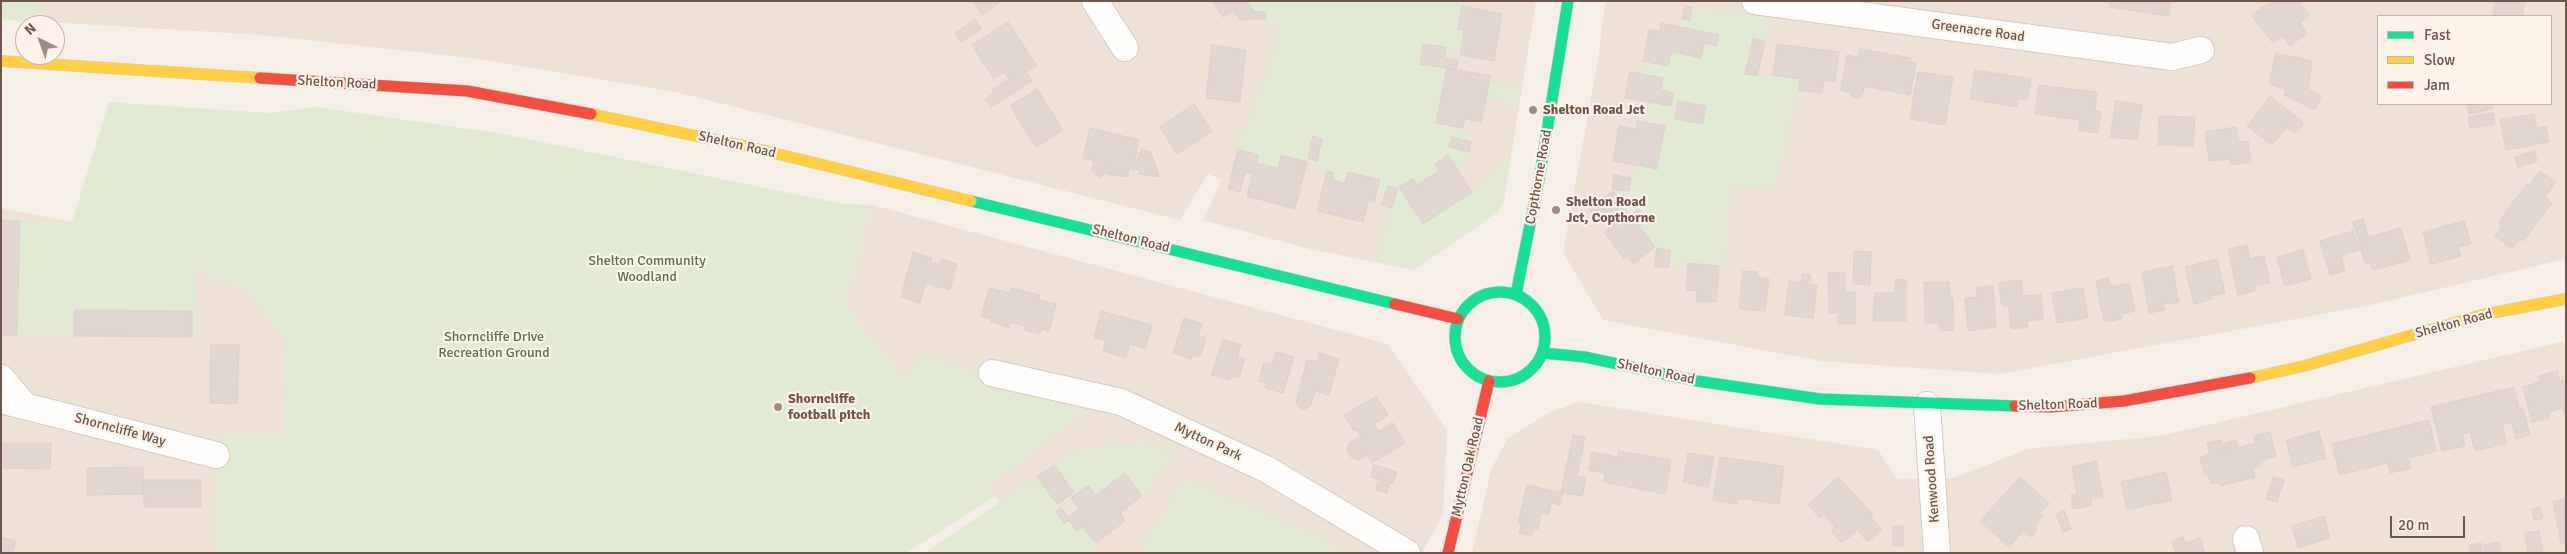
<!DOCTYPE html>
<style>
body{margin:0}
#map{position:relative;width:2567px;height:554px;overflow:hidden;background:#f5efe8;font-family:Signika,sans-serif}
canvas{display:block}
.frame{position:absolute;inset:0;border:2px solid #70554b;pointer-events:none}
.legend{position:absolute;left:2377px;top:15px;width:175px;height:90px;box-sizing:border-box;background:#fdf3e8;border:1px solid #c5b4a9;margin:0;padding:6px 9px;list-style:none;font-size:15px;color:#70554b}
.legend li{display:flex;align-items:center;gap:10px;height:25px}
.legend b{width:25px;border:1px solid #c5b4a9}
.north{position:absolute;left:15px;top:15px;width:50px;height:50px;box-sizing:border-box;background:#fdf3e8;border:1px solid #c5b4a9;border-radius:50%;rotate:318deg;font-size:14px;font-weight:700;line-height:20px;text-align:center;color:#70554b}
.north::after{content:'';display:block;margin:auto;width:18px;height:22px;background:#9f8b82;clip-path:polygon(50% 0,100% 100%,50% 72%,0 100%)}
.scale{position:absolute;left:2390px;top:516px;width:75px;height:22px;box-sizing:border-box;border:2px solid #70554b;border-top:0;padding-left:6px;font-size:15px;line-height:18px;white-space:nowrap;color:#70554b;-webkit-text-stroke:4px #fdf3e8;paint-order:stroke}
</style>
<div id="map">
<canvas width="2567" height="554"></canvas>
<div class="frame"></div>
<ul class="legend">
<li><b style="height:6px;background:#16e098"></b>Fast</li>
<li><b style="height:6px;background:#ffcf43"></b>Slow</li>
<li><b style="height:6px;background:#f24e42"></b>Jam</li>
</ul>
<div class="north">N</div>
<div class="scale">20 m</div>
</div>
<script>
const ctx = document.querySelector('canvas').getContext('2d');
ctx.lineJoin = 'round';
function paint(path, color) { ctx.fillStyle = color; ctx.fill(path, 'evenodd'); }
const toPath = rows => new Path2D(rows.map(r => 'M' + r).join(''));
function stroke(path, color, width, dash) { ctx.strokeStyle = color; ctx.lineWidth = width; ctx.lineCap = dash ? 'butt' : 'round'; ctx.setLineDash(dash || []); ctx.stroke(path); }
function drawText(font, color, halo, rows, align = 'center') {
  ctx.font = font + ' Signika,sans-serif'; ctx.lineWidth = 4.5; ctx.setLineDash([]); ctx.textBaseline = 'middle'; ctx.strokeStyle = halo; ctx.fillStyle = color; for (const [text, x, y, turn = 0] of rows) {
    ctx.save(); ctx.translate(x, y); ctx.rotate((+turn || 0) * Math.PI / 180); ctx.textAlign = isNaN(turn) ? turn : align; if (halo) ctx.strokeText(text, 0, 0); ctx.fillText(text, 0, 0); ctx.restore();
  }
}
paint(toPath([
 [1,1,1536,1,1504,201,1498,212,1414,270,1310,249,1203,220,1222,180,1208,174,1180,220,676,92,473,58,262,35,1,19],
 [1605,1,2566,1,2566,259,2370,305,2000,374,1821,361,1603,320,1563,252,1598,60],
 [2378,16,2551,16,2551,104,2378,104],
 [872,205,1388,344,1447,430,1443,514,1422,553,924,553,1000,503,846,307],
 [1,208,72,222,195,269,252,294,285,341,283,435,220,434,216,455,214,552,1,553],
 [2566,341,2566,553,1472,553,1491,470,1507,439,1550,412,1579,402,1878,450,1897,479,1954,478,2027,449,2160,436]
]), '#eee1d6');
paint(toPath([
 [1,1,37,1,42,23,1,19],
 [1247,1,1462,1,1458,29,1464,30,1460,55,1445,52,1445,47,1423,44,1420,64,1447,68,1436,123,1470,132,1467,141,1452,137,1469,152,1458,170,1448,156,1435,164,1439,171,1417,185,1413,178,1399,187,1424,224,1472,192,1500,167,1502,161,1509,161,1504,201,1498,212,1414,270,1378,262,1397,188,1388,186,1386,194,1377,191,1380,180,1345,184,1332,180,1334,173,1315,167,1322,139,1313,136,1307,162,1281,155,1278,168,1256,163,1258,155,1236,148,1268,74,1282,23,1267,23,1265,11,1254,12],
 [1692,7,1768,18,1765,41,1753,38,1745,74,1800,79,1775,190,1731,185,1725,270,1718,269,1718,266,1688,263,1687,269,1668,268,1671,251,1655,247,1639,226,1646,221,1630,215,1612,189,1629,191,1631,174,1637,175,1639,166,1657,169,1665,123,1639,118,1641,101,1671,106,1674,93,1661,90,1663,78,1644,75,1646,62,1671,52,1704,43,1716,46,1718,35,1681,28,1682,19,1690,20],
 [1678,101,1706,106,1703,124,1675,119],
 [1489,82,1521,88,1518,104,1486,99],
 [109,102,268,113,317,107,497,133,844,204,872,205,846,307,903,380,921,353,1084,413,988,488,994,497,906,553,64,553,214,552,216,455,220,434,283,435,285,341,252,294,195,269,195,337,192,337,192,311,74,310,74,336,17,335,20,221,72,222],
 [1141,441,1175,455,1142,496,1125,473,1096,495,1088,485,1076,495,1054,465,1079,450],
 [1037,477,1060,508,1056,512,1065,523,1069,520,1083,527,1096,543,1097,553,924,553],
 [1184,479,1343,548,1342,550,1341,553,1138,553]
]), '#e3ead4');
const building = toPath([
 [973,1,1001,1,982,15,973,1],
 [1212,1,1247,1,1254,12,1265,11,1266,19,1240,20,1233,10,1223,17,1212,1],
 [2110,1,2171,1,2169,16,2109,7,2110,1],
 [2270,1,2298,1,2310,15,2300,23,2307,33,2290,46,2282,35,2273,43,2252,16,2270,1],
 [2495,1,2525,1,2522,16,2493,16,2495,1],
 [1462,6,1502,14,1494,61,1460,55,1464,30,1458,29,1462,6],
 [1685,6,1692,7,1690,21,1682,19,1685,6],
 [975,19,982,29,961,42,955,33,975,19],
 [1008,22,1037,66,1026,72,1032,81,991,107,985,99,994,93,992,90,1009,79,1004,72,994,79,972,45,1008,22],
 [1661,23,1719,35,1716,46,1704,43,1701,58,1671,52,1668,66,1643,61,1649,30,1660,31,1661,23],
 [1753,38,1765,41,1757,76,1745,74,1753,38],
 [1423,44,1446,47,1444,58,1458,60,1456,70,1420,64,1423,44],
 [1777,44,1839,52,1835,82,1824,81,1822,93,1798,90,1800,79,1773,75,1777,44],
 [1212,45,1246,50,1240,102,1206,98,1212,45],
 [1860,49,1911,58,1910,62,1916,63,1910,95,1864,86,1863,93,1858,99,1852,97,1849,92,1841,90,1847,55,1858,57,1860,49],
 [2276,53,2312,61,2308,89,2321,96,2315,110,2284,95,2286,90,2269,83,2276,53],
 [1447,68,1491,76,1481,122,1465,119,1463,128,1436,123,1447,68],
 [1975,70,2031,79,2027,100,2019,99,2017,107,1970,99,1975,70],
 [1630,72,1663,78,1661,90,1674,93,1671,106,1625,98,1630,72],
 [1918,72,1953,77,1945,125,1910,119,1918,72],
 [2039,85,2097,92,2095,111,2101,112,2098,133,2079,131,2080,120,2035,114,2039,85],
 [1037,89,1063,130,1036,147,1010,106,1037,89],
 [2270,96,2302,121,2303,125,2294,133,2287,127,2272,145,2247,126,2270,96],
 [1678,101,1706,106,1703,124,1675,119,1678,101],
 [2116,101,2142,105,2137,140,2110,137,2116,101],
 [1194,104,1212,131,1177,154,1160,127,1194,104],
 [2467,104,2493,104,2493,109,2469,114,2467,104],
 [2493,113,2495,124,2470,128,2468,117,2493,113],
 [2534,114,2537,128,2546,126,2549,142,2506,150,2500,120,2534,114],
 [2159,116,2195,117,2193,146,2158,145,2159,116],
 [1637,121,1665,126,1657,169,1613,161,1619,126,1636,129,1637,121],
 [2236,127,2239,142,2248,141,2251,162,2231,165,2230,159,2209,161,2205,132,2236,127],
 [1090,128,1139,140,1135,159,1138,160,1141,149,1151,152,1159,177,1139,174,1139,170,1129,169,1128,177,1107,174,1108,165,1106,165,1105,173,1101,177,1096,175,1092,171,1094,161,1083,158,1090,128],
 [1313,136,1322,139,1317,161,1308,158,1313,136],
 [1452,137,1471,142,1469,152,1449,147,1452,137],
 [1238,149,1258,155,1256,163,1278,168,1281,155,1307,162,1295,209,1247,196,1253,173,1245,172,1240,192,1228,189,1238,149],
 [2534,151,2537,161,2518,167,2515,157,2534,151],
 [1448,155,1472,192,1423,224,1399,187,1413,178,1417,185,1439,171,1435,164,1448,155],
 [1327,171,1334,173,1332,180,1345,184,1348,172,1380,180,1374,202,1368,201,1363,222,1317,211,1327,171],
 [2540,171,2556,182,2545,197,2552,203,2523,241,2520,239,2512,249,2495,236,2502,226,2498,223,2527,184,2529,186,2540,171],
 [1614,175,1631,178,1629,191,1612,189,1614,175],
 [1388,186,1398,189,1392,208,1382,205,1388,186],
 [1613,191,1630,215,1638,209,1647,221,1639,226,1655,247,1633,264,1627,256,1624,259,1604,232,1609,228,1604,221,1600,224,1589,209,1613,191],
 [2363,219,2368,237,2401,228,2410,260,2373,270,2370,262,2365,263,2353,222,2363,219],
 [1,220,20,221,17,335,1,335,1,220],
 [2464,221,2471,244,2458,247,2461,256,2431,264,2423,232,2464,221],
 [2353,231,2359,250,2341,255,2345,271,2330,275,2320,241,2353,231],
 [2247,245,2250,259,2264,256,2270,283,2254,286,2255,291,2238,295,2228,249,2247,245],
 [1657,248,1671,251,1668,268,1654,266,1657,248],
 [2303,250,2311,279,2285,286,2277,257,2303,250],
 [1854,251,1871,252,1870,285,1853,284,1854,251],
 [913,252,932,258,931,263,939,264,941,259,957,264,950,290,925,283,920,303,901,297,913,252],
 [2217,259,2225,293,2211,296,2212,299,2194,304,2185,267,2217,259],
 [1688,263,1719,266,1716,302,1696,301,1697,291,1686,290,1688,263],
 [2172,266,2179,302,2163,304,2165,310,2149,313,2142,272,2172,266],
 [1743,271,1757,272,1756,277,1769,279,1765,311,1739,309,1743,271],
 [1845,272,1845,292,1855,292,1855,324,1838,324,1838,313,1829,313,1828,273,1845,272],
 [1803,274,1810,274,1811,284,1817,285,1813,318,1785,315,1789,281,1800,283,1803,274],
 [2108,278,2110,287,2129,283,2135,311,2121,314,2122,319,2104,322,2096,281,2108,278],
 [1896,279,1906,280,1906,321,1873,321,1875,293,1895,293,1896,279],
 [2021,280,2023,296,2041,294,2043,319,2027,321,2028,327,2011,329,2009,306,2002,306,1999,283,2021,280],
 [1924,282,1949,282,1950,298,1953,298,1954,330,1940,331,1940,323,1925,323,1924,282],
 [1993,286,1996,327,1968,331,1965,298,1977,297,1976,287,1993,286],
 [989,288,1010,293,1011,288,1040,295,1039,300,1056,304,1049,331,1041,329,1040,334,1025,330,1026,326,1010,322,1009,327,991,322,992,319,981,317,989,288],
 [2083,288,2088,318,2057,323,2052,293,2083,288],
 [74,310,192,311,192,337,74,336,74,310],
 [1101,311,1152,325,1145,349,1130,344,1126,358,1103,351,1106,341,1094,338,1101,311],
 [1184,318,1202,324,1198,336,1206,338,1200,357,1193,355,1191,359,1173,353,1184,318],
 [1223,339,1241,345,1237,357,1245,359,1239,378,1231,376,1230,380,1211,375,1223,339],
 [211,345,239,345,237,404,210,403,211,345],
 [1276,352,1294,357,1283,393,1265,388,1266,383,1259,381,1264,362,1272,364,1276,352],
 [1319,353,1339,359,1329,395,1315,391,1311,405,1305,409,1301,409,1296,403,1307,360,1317,362,1319,353],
 [2557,371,2559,381,2566,380,2566,415,2562,408,2548,412,2549,418,2532,422,2523,387,2540,382,2539,376,2557,371],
 [2514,387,2519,409,2523,408,2530,435,2516,439,2512,422,2502,424,2507,443,2475,451,2470,432,2462,434,2465,446,2442,451,2431,407,2514,387],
 [1376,396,1388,415,1374,424,1379,432,1393,423,1405,443,1372,463,1367,455,1359,460,1351,457,1347,451,1349,443,1361,436,1357,430,1354,431,1344,415,1376,396],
 [2429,420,2436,451,2409,458,2411,468,2390,473,2387,463,2340,475,2332,444,2429,420],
 [2319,431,2326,458,2293,467,2286,440,2319,431],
 [2270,432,2276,456,2259,461,2260,466,2253,468,2255,477,2220,486,2220,482,2211,484,2208,474,2205,475,2200,457,2210,455,2207,443,2221,440,2224,451,2224,444,2236,440,2238,448,2256,443,2254,436,2270,432],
 [1573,435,1585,437,1577,476,1586,478,1582,496,1561,492,1573,435],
 [1,443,51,443,50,469,1,468,1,443],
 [1619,451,1671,460,1665,494,1604,482,1605,473,1589,470,1592,452,1618,457,1619,451],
 [1688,453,1714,457,1708,487,1683,482,1688,453],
 [1720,457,1784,466,1779,504,1738,498,1737,504,1713,500,1720,457],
 [2096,461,2103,497,2091,499,2092,505,2073,509,2071,495,2077,494,2072,467,2096,461],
 [1054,465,1074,492,1057,504,1037,477,1054,465],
 [1374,465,1397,472,1393,484,1371,477,1374,465],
 [143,467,143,494,87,495,87,468,143,467],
 [2166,472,2172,500,2127,510,2121,482,2166,472],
 [1125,473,1142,496,1120,513,1125,521,1096,543,1083,527,1077,531,1069,520,1065,524,1056,512,1061,508,1068,517,1079,509,1071,498,1088,485,1096,495,1125,473],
 [1838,477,1873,514,1870,516,1882,529,1868,542,1857,530,1842,543,1831,531,1835,527,1824,515,1820,518,1808,505,1838,477],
 [2020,477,2049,503,2040,513,2043,516,2034,527,2038,530,2031,537,2024,530,2009,547,1980,521,2020,477],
 [2273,477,2284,480,2277,502,2266,499,2273,477],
 [143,480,201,480,201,507,144,507,143,480],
 [1378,482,1389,485,1387,493,1376,490,1378,482],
 [1527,485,1563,493,1560,505,1551,503,1548,515,1541,513,1538,529,1534,528,1531,536,1519,533,1521,524,1518,523,1527,485],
 [2565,499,2566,544,2561,544,2553,501,2565,499],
 [2540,507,2543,518,2534,520,2532,509,2540,507],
 [2064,510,2071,529,2063,532,2056,514,2064,510],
 [2324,516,2330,538,2298,548,2292,526,2324,516],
 [1893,526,1903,526,1903,546,1893,546,1893,526],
 [2539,531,2543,553,2528,553,2525,533,2539,531],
 [1,537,16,541,12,553,1,553,1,537],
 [2183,537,2185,543,2200,538,2205,553,2176,553,2172,541,2183,537],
 [2499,542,2501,553,2485,553,2484,545,2499,542],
 [2481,543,2483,553,2471,553,2469,545,2481,543]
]);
paint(building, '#e1d7d0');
stroke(building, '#ddd2cb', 1);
const street = toPath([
 [1095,1,1125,48],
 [1755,1,2172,57,2201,50],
 [992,373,1121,402,1266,469,1407,553],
 [1,378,24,405],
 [1,400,216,455],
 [1927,405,1937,553],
 [2246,539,2250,553]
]);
const fast = toPath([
 [971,201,1395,304],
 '1455 337a45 45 0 1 1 90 0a45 45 0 1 1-90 0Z',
 [1516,294,1539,180,1568,1],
 [1543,353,1585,357,1697,381,1820,399,2015,406]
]);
const slow = toPath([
 [1,61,260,78],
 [591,114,749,147,971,201],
 [2250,378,2304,366,2486,314,2566,299]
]);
const jam = toPath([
 [260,78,467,91,591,114],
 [1395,304,1458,319],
 [2015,406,2051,407,2124,401,2250,378],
 [1448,553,1489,381]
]);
stroke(street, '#d4ccc6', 28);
stroke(fast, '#d4cac5', 12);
stroke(slow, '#d4cac5', 12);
stroke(jam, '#d4cac5', 12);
stroke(street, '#fefdfc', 26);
stroke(fast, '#16e098', 11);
stroke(slow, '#ffcf43', 11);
stroke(jam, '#f24e42', 11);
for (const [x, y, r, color] of [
 [1533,110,5,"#9f8b82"],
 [1556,210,5,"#9f8b82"],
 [778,407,5,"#9f8b82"]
]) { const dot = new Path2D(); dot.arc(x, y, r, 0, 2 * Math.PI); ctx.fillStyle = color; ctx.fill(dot); stroke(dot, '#fdf3e8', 2); }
drawText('14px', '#70554b', '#fdf3e8', [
 ["Greenacre Road",1978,31,8],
 ["Shelton Road",337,83,3],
 ["Shelton Road",737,145,13],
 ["Copthorne Road",1539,177,-80],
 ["Shelton Road",1131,239,14],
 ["Shelton Road",2454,324,-15],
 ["Shelton Road",1656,372,12],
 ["Shelton Road",2058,405,-2],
 ["Shorncliffe Way",120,430,15],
 ["Mytton Park",1208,442,25],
 ["Mytton Oak Road",1468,467,-77],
 ["Kenwood Road",1932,479,-94]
]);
drawText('bold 14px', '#70554b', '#fdf3e8', [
 ["Shelton Road Jct",1543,110],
 ["Shelton Road",1566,202],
 ["Jct, Copthorne",1566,218],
 ["Shorncliffe",788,399],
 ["football pitch",788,415]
], 'left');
drawText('14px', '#577544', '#fdf3e8', [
 ["Shelton Community",647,261],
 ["Woodland",647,277],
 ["Shorncliffe Drive",494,337],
 ["Recreation Ground",494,353]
]);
</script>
